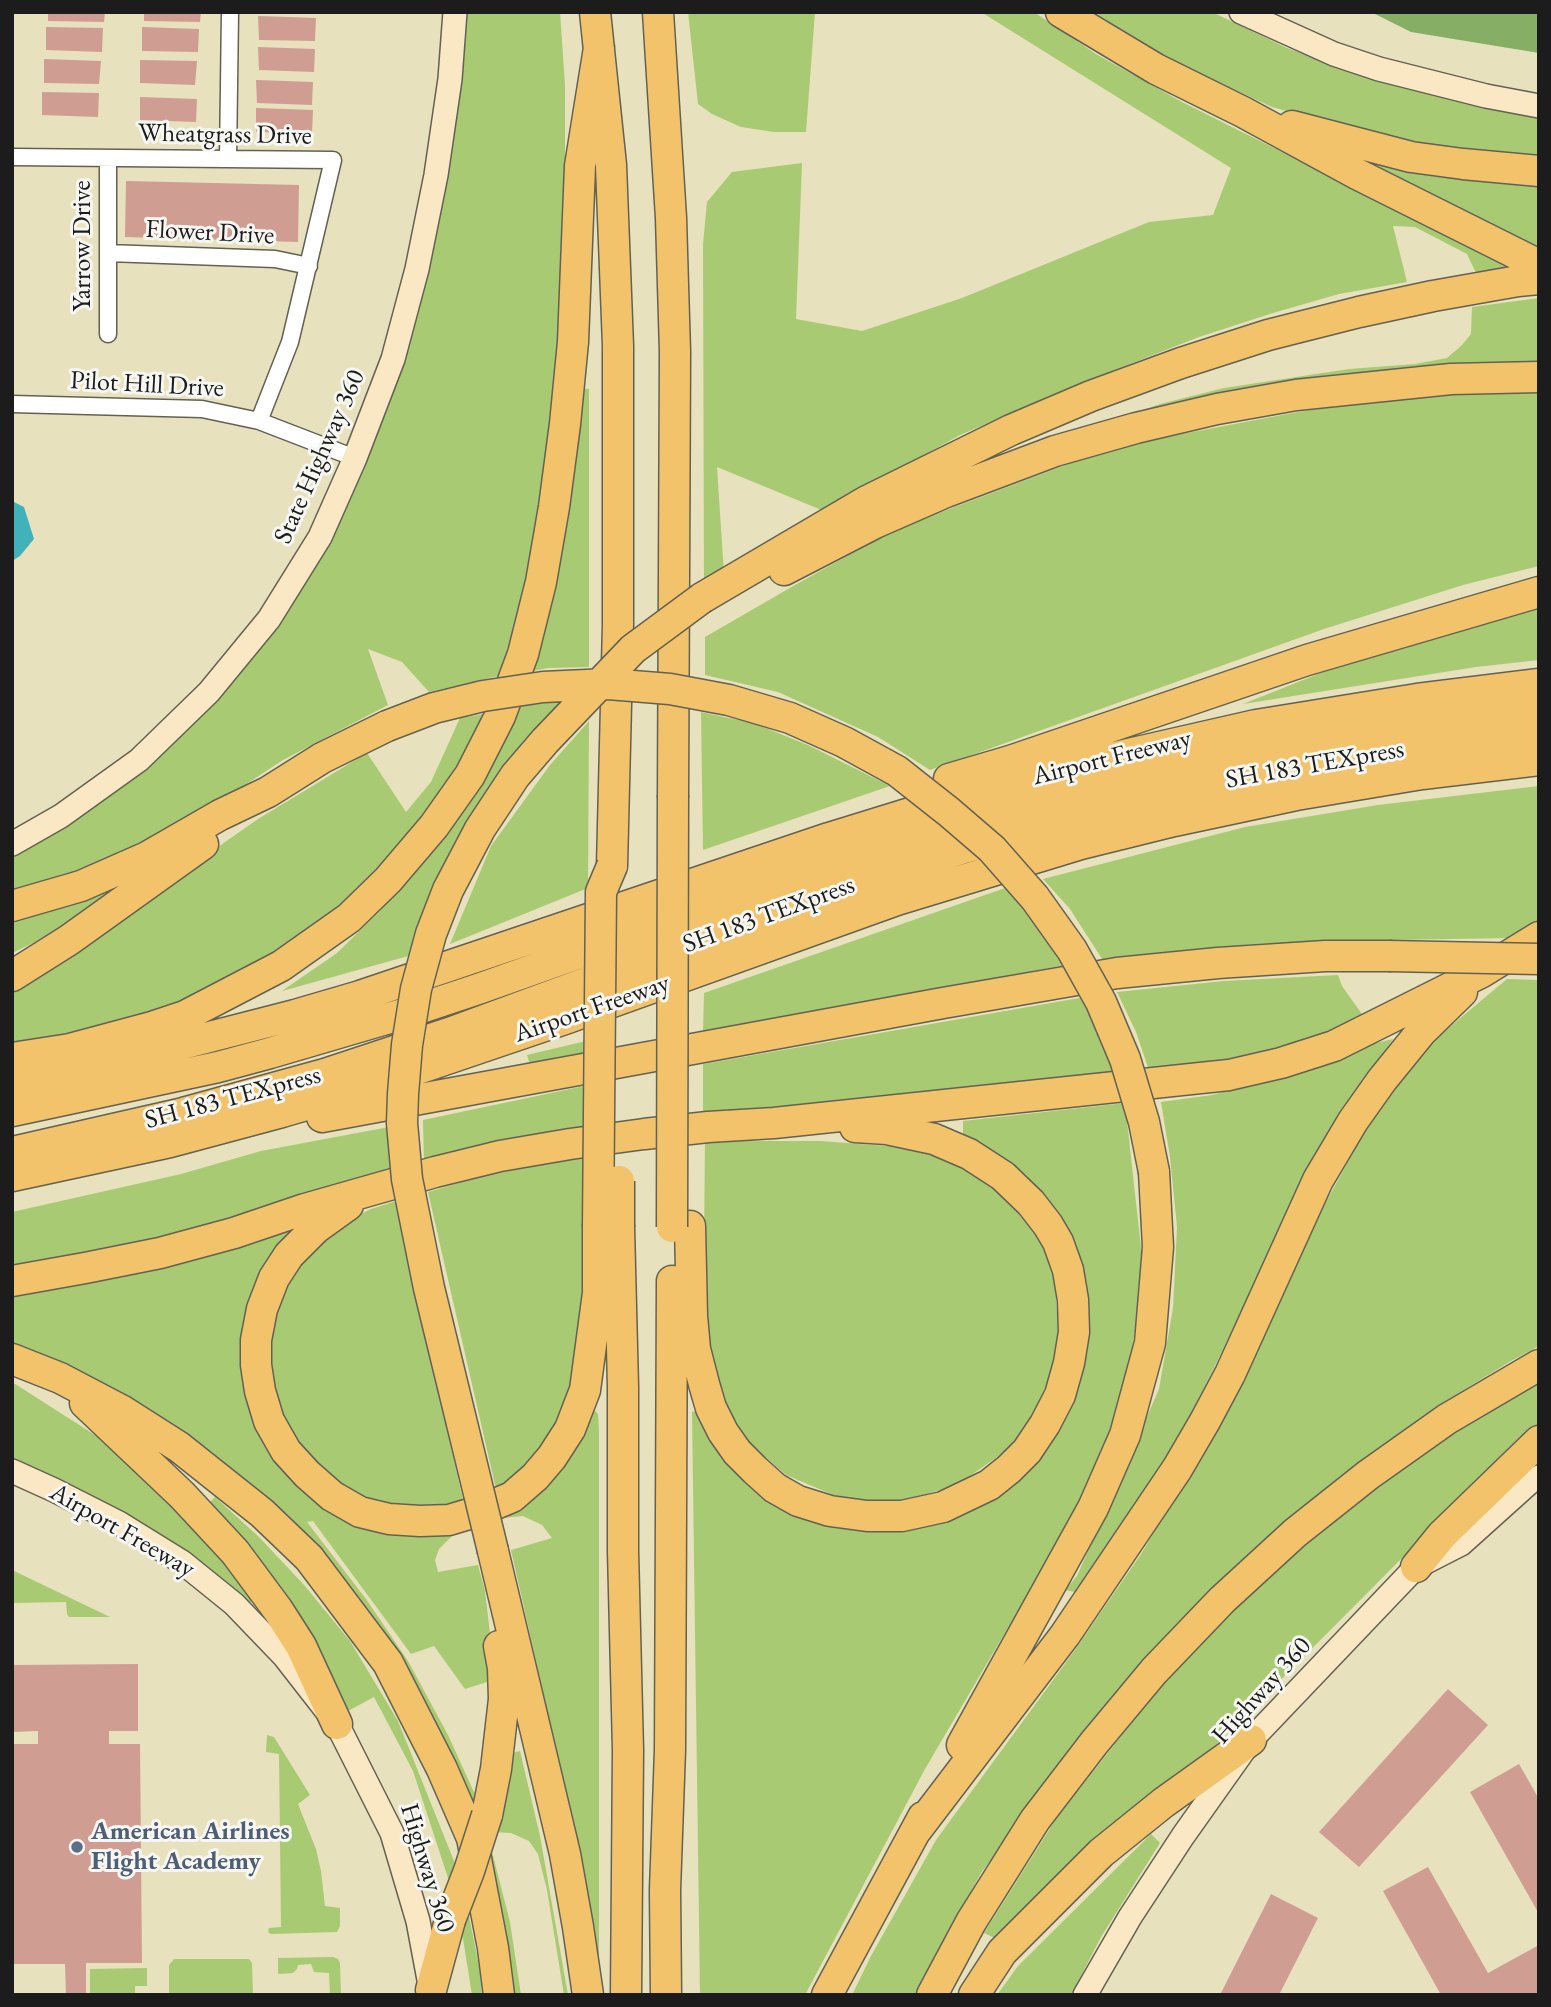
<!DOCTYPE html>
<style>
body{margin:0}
#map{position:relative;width:1551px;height:2007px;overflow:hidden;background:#e8e1bd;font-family:"EB Garamond",serif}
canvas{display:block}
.frame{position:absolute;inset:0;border:14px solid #1c1c1c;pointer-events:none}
</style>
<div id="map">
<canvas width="1551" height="2007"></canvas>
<div class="frame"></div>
</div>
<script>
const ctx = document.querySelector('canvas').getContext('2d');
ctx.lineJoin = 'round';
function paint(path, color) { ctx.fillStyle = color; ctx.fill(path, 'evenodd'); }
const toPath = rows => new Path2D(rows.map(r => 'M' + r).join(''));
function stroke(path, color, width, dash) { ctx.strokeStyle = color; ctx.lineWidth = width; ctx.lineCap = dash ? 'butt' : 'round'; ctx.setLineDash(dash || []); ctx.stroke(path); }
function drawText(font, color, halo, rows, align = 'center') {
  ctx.font = font + ' "EB Garamond",serif'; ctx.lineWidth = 6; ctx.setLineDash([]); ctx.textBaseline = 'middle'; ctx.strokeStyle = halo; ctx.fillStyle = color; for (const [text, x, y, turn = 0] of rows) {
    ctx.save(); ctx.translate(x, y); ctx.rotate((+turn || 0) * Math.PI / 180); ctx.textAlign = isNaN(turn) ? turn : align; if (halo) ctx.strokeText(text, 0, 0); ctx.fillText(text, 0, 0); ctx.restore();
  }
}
paint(toPath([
 [466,12,560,12,565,85,565,185,561,313,554,398,532,547,507,674,429,692,402,662,368,649,388,705,283,760,202,813,81,871,12,893,12,857,78,816,247,662,292,604,335,531,369,456,403,362],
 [688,12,815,12,806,132,774,132,741,127,712,114,698,104],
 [981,12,1034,12,1096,54,1182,102,1512,267,1476,273,1467,254,1415,227,1393,226,1407,282,1339,294,1273,313,1199,337,1089,380,960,435,824,511,717,467,724,574,704,589,703,244,707,202,732,172,802,163,796,319,862,331,962,298,1149,222,1213,215,1231,168],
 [1090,12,1212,12,1287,48,1340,67,1397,85,1457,101,1539,117,1539,161,1417,147,1272,107,1173,61],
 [1368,155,1539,179,1539,251,1364,164],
 [1539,298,1539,365,1111,421,1160,404,1224,388,1349,369,1415,364,1447,358,1462,345,1471,334,1472,307],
 [579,388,589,389,589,667,548,668,528,672],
 [1488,390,1539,393,1539,566,1463,585,1324,629,930,770,878,737,778,692,705,675,705,637,795,585,894,530,1113,447,1319,408],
 [1539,605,1539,660,1476,667,1243,704,1318,674,1435,634],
 [562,701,521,744,485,795,412,955,282,991,337,953,379,912,435,847,510,707],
 [701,712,753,723,808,745,890,786,703,850],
 [483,714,465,752,433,804,395,851,342,906,242,973,182,1003,97,1030,12,1047,12,991,258,819,367,753,406,812,431,782,460,718],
 [589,721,588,888,450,944,491,846,550,765],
 [1539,786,1539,921,1514,938,1384,940,1254,944,1104,962,1070,909,1043,879,1245,827,1378,805],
 [104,886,111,896,31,944,12,953,12,914],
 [1008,887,1065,965,703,1032,704,993],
 [1338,975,1342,986,1364,1017,1336,1038,1152,1079,1136,1032,1117,992,1224,981],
 [1507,979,1539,980,1539,1346,1511,1361,1447,1400,1239,1563,1108,1702,981,1873,915,1995,852,1995,871,1956,936,1840,1075,1650,1141,1554,1225,1413,1322,1209,1370,1122,1414,1062,1446,1030],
 [1085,997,1118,1080,703,1119,703,1064],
 [1393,1039,1333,1128,1189,1418,1125,1524,1079,1593,1065,1590,1077,1576,1159,1389,1173,1308,1177,1227,1170,1157,1161,1102,1212,1095,1279,1077,1371,1044],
 [586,1041,587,1054,530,1065,527,1055],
 [589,1085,589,1130,424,1163,423,1120],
 [1125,1103,1144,1275,1127,1379,1094,1481,925,1769,805,1995,700,1995,692,1412,700,1410,726,1455,885,1528,1027,1467,1082,1279,963,1141,963,1121],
 [389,1127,391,1171,271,1212,12,1272,12,1212,181,1174,261,1151],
 [705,1141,821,1141,925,1149,965,1165,1010,1199,1044,1242,1055,1285,1060,1351,1036,1410,1010,1448,957,1485,899,1502,843,1499,786,1475,745,1439,723,1397,707,1335,704,1243],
 [587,1154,587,1271,571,1385,560,1418,545,1444,524,1470,496,1489,428,1192,475,1178],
 [396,1201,410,1271,464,1504,400,1509,371,1501,348,1490,301,1451,281,1420,268,1363,270,1323,293,1268,340,1224,371,1209],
 [305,1223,246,1345,312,1494,449,1528,453,1535,439,1549,435,1560,438,1572,478,1565,485,1591,491,1642,492,1680,486,1736,489,1693,487,1682,465,1689,434,1646,411,1654,313,1521,307,1522,366,1599,408,1661,448,1735,478,1801,474,1817,281,1517,33,1352,12,1344,12,1293],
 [1539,1381,1539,1431,1409,1551,1214,1747,1148,1804,1001,1941,984,1933,1056,1819,1154,1694,1224,1619,1353,1503,1463,1426],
 [12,1382,109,1444,188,1515,254,1598,250,1603,179,1547,91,1496,12,1467],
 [593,1408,598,1414,599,1429,599,1995,598,1995,561,1772,511,1550,552,1538,542,1525,523,1516,503,1518,501,1512],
 [215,1497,259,1537,305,1586,350,1641,398,1721,458,1871,451,1887,413,1771,374,1697,346,1712,206,1506],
 [12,1570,110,1617,69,1617,67,1614,66,1602,12,1603],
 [267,1735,274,1737,310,1795,298,1804,316,1849,321,1871,325,1906,340,1908,340,1926,337,1932,271,1934,268,1932,269,1928,281,1927,279,1754,266,1752],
 [520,1751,540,1836,568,1995,564,1995,547,1890,538,1854,529,1841,511,1833,493,1832,512,1753],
 [1151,1834,1160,1843,1101,1937,1071,1995,997,1995,1018,1966],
 [490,1844,510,1922,521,1995,508,1995,483,1863],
 [467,1906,480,1971,482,1995,472,1995,460,1920],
 [333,1957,338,1959,340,1963,341,1995,330,1995,329,1973,314,1972,311,1964,298,1965,297,1969,293,1973,278,1974,278,1958],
 [174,1959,249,1959,252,1963,253,1995,169,1995,169,1965],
 [147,1968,147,1986,135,1986,135,1995,90,1995,90,1969]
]), '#a8ca73');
paint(toPath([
 [1371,12,1539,12,1539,53,1411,32]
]), '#86ae65');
paint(toPath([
 [12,501,24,507,34,539,20,556,12,561]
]), '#42b2ba');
paint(toPath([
 [48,12,105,12,104,22,48,21],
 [144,12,201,12,200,22,144,21],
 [258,16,316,18,315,41,259,40],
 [46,27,103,28,102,52,46,50],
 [142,27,199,29,198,52,142,51],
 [258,47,315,49,314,72,259,70],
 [44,59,101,61,99,84,44,83],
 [140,60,197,61,195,85,140,83],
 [256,80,313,82,312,105,257,103],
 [42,92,99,93,98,117,42,115],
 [140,97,197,99,196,122,140,120],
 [256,108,313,110,312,133,256,132],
 [126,181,299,185,298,242,125,237],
 [138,1664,138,1731,109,1731,109,1744,140,1744,142,1963,86,1963,86,1995,66,1995,65,1964,12,1964,12,1744,38,1744,38,1731,12,1732,12,1665],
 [1448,1689,1488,1725,1359,1867,1319,1832],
 [1519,1764,1539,1799,1539,1914,1470,1792],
 [1428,1867,1488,1973,1539,1945,1539,1995,1441,1995,1383,1891],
 [1271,1894,1318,1918,1279,1995,1220,1995]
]), '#d09d93');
const minor = toPath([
 [12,157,333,160,290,342,259,421],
 [108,158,108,334],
 [228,159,230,12],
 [108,253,275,259,309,266],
 [12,404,202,409,259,421,355,458]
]);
const secondary = toPath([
 [1241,12,1334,54,1379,69,1486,96,1539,106],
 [12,844,61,816,139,760,209,692,269,619,320,537,355,458,393,359,417,269,436,175,450,79,455,12],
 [12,1471,54,1490,119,1523,182,1562,234,1604,284,1656,337,1724,392,1833,418,1921,430,1985],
 [1085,1995,1130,1917,1183,1836,1251,1740,1416,1567,1461,1544,1530,1482,1539,1477]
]);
const motorway = toPath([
 [595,12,611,165,618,346,618,624,612,866],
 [658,12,671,218,675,352,673,795],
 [1061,12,1156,69,1243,112,1357,174,1539,265],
 [1292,126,1411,157,1463,164,1539,171],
 [784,570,875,523,946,492,1055,451,1136,428,1217,409,1296,395,1451,379,1539,377],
 [702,598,867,501,1011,430,1091,396,1181,363,1268,335,1359,312,1433,296,1518,281,1539,279],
 [949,779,1010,761,1307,660,1539,592],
 [12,906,81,886,147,857,220,815,268,792,322,758,387,726],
 [12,976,69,940,203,844],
 [12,1058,70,1049,152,1027,185,1016,281,966,349,918,388,880,434,826,470,775,500,716,523,654,541,582,554,507,565,424,573,342,580,166,599,48],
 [12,1081,155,1051,295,1015,360,996,829,838,991,788,1076,766,1256,725,1417,699,1539,684],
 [12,1111,218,1067,270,1053,403,1014,481,988,856,855,977,817,1092,784,1189,761,1286,742,1463,715,1539,707],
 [322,1117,943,1003,1117,973,1218,963,1325,956,1389,956],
 [12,1152,183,1113,325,1074,449,1033,857,883,964,848,1081,815,1280,769,1453,741,1539,730],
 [12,1176,170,1142,282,1112,353,1091,565,1019,897,900,1081,844,1174,821,1296,795,1422,774,1539,760],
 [348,1205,316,1228,289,1255,274,1278,262,1309,256,1340,256,1365,260,1391,269,1421,286,1451,307,1474,332,1496,360,1512,389,1519,420,1521,449,1520,479,1511,512,1497,535,1477,552,1457,570,1429,585,1390,598,1293,598,1227],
 [690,1226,692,1316,695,1349,704,1384,711,1408,723,1432,737,1452,755,1470,775,1488,798,1501,830,1511,867,1516,902,1516,943,1507,989,1485,1009,1469,1027,1451,1045,1424,1060,1395,1069,1363,1074,1332,1073,1300,1068,1270,1058,1242,1048,1225,1031,1203,1003,1176,969,1154,934,1139,887,1129,855,1127],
 [619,1227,623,1387,623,1551,628,1750,626,1995],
 [12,1281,85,1268,160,1253,234,1233,305,1209,435,1172,500,1156,570,1144,644,1134,708,1127,774,1123,1229,1075,1281,1063,1334,1046,1482,972,1539,937],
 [12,1359,60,1378,121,1410,179,1447,262,1513,309,1558,388,1663,442,1769,472,1838,493,1948,499,1995],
 [85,1403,182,1495,235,1552,278,1610,301,1646,337,1724],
 [493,1551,565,1854,578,1927,588,1995],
 [1416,1567,1442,1535,1539,1441],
 [962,1745,1093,1508,1125,1435,1150,1343,1158,1247,1154,1172],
 [487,1815,496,1769,504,1699,503,1668,499,1646],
 [915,1832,1065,1635,1177,1469,1205,1421,1230,1374,1318,1180,1353,1121,1382,1080,1421,1032,1462,992],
 [431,1990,450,1920],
 [666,1995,665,1890,670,1750,672,1281],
 [827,1995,923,1817],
 [932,1995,971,1922,1035,1820,1094,1743,1154,1671,1222,1600,1295,1533,1368,1475,1447,1419,1539,1365],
 [974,1995,1002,1952,1101,1853,1163,1803,1251,1740]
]);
stroke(minor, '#636154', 19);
stroke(secondary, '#636154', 26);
stroke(motorway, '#636154', 33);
stroke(minor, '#fff', 16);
stroke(secondary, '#fae7c3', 23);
stroke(motorway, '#f2c36a', 30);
const motorwayBridge = toPath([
 [387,726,434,708,483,696,543,687,608,684,670,689,729,700,790,718,844,742,897,771,949,812,992,849,1035,898,1072,950,1101,1002,1125,1059,1144,1122,1154,1172],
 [1389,956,1539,959],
 [619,1181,619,1227],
 [598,1227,601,892,612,866],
 [672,1227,673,795],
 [493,1551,429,1288,407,1179,402,1123,403,1094,407,1045,416,989,431,934,448,890,480,829,515,776,545,741,633,649,702,598],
 [450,1920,469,1871,487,1815]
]);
stroke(motorwayBridge, '#636154', 33, []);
stroke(motorwayBridge, '#f2c36a', 30);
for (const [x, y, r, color] of [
 [77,1847,7,"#5c6f8a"]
]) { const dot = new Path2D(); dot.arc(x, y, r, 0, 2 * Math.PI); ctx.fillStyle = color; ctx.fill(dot); stroke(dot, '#f6f6f2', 2.5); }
drawText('26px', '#1c1c1c', '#f6f6f2', [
 ["Wheatgrass Drive",225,135,1],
 ["Flower Drive",210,233,3],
 ["Yarrow Drive",83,246,-90],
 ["Pilot Hill Drive",147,385,3],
 ["State Highway 360",320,457,-66],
 ["Airport Freeway",1112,758,-14],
 ["SH 183 TEXpress",1315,765,-10],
 ["SH 183 TEXpress",769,915,-20],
 ["Airport Freeway",592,1009,-19],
 ["SH 183 TEXpress",233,1098,-15],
 ["Airport Freeway",122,1531,30],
 ["Highway 360",1262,1691,-48],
 ["Highway 360",427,1868,73]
]);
drawText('bold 26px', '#4e5e75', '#f6f6f2', [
 ["American Airlines",91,1832],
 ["Flight Academy",91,1862]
], 'left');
</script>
